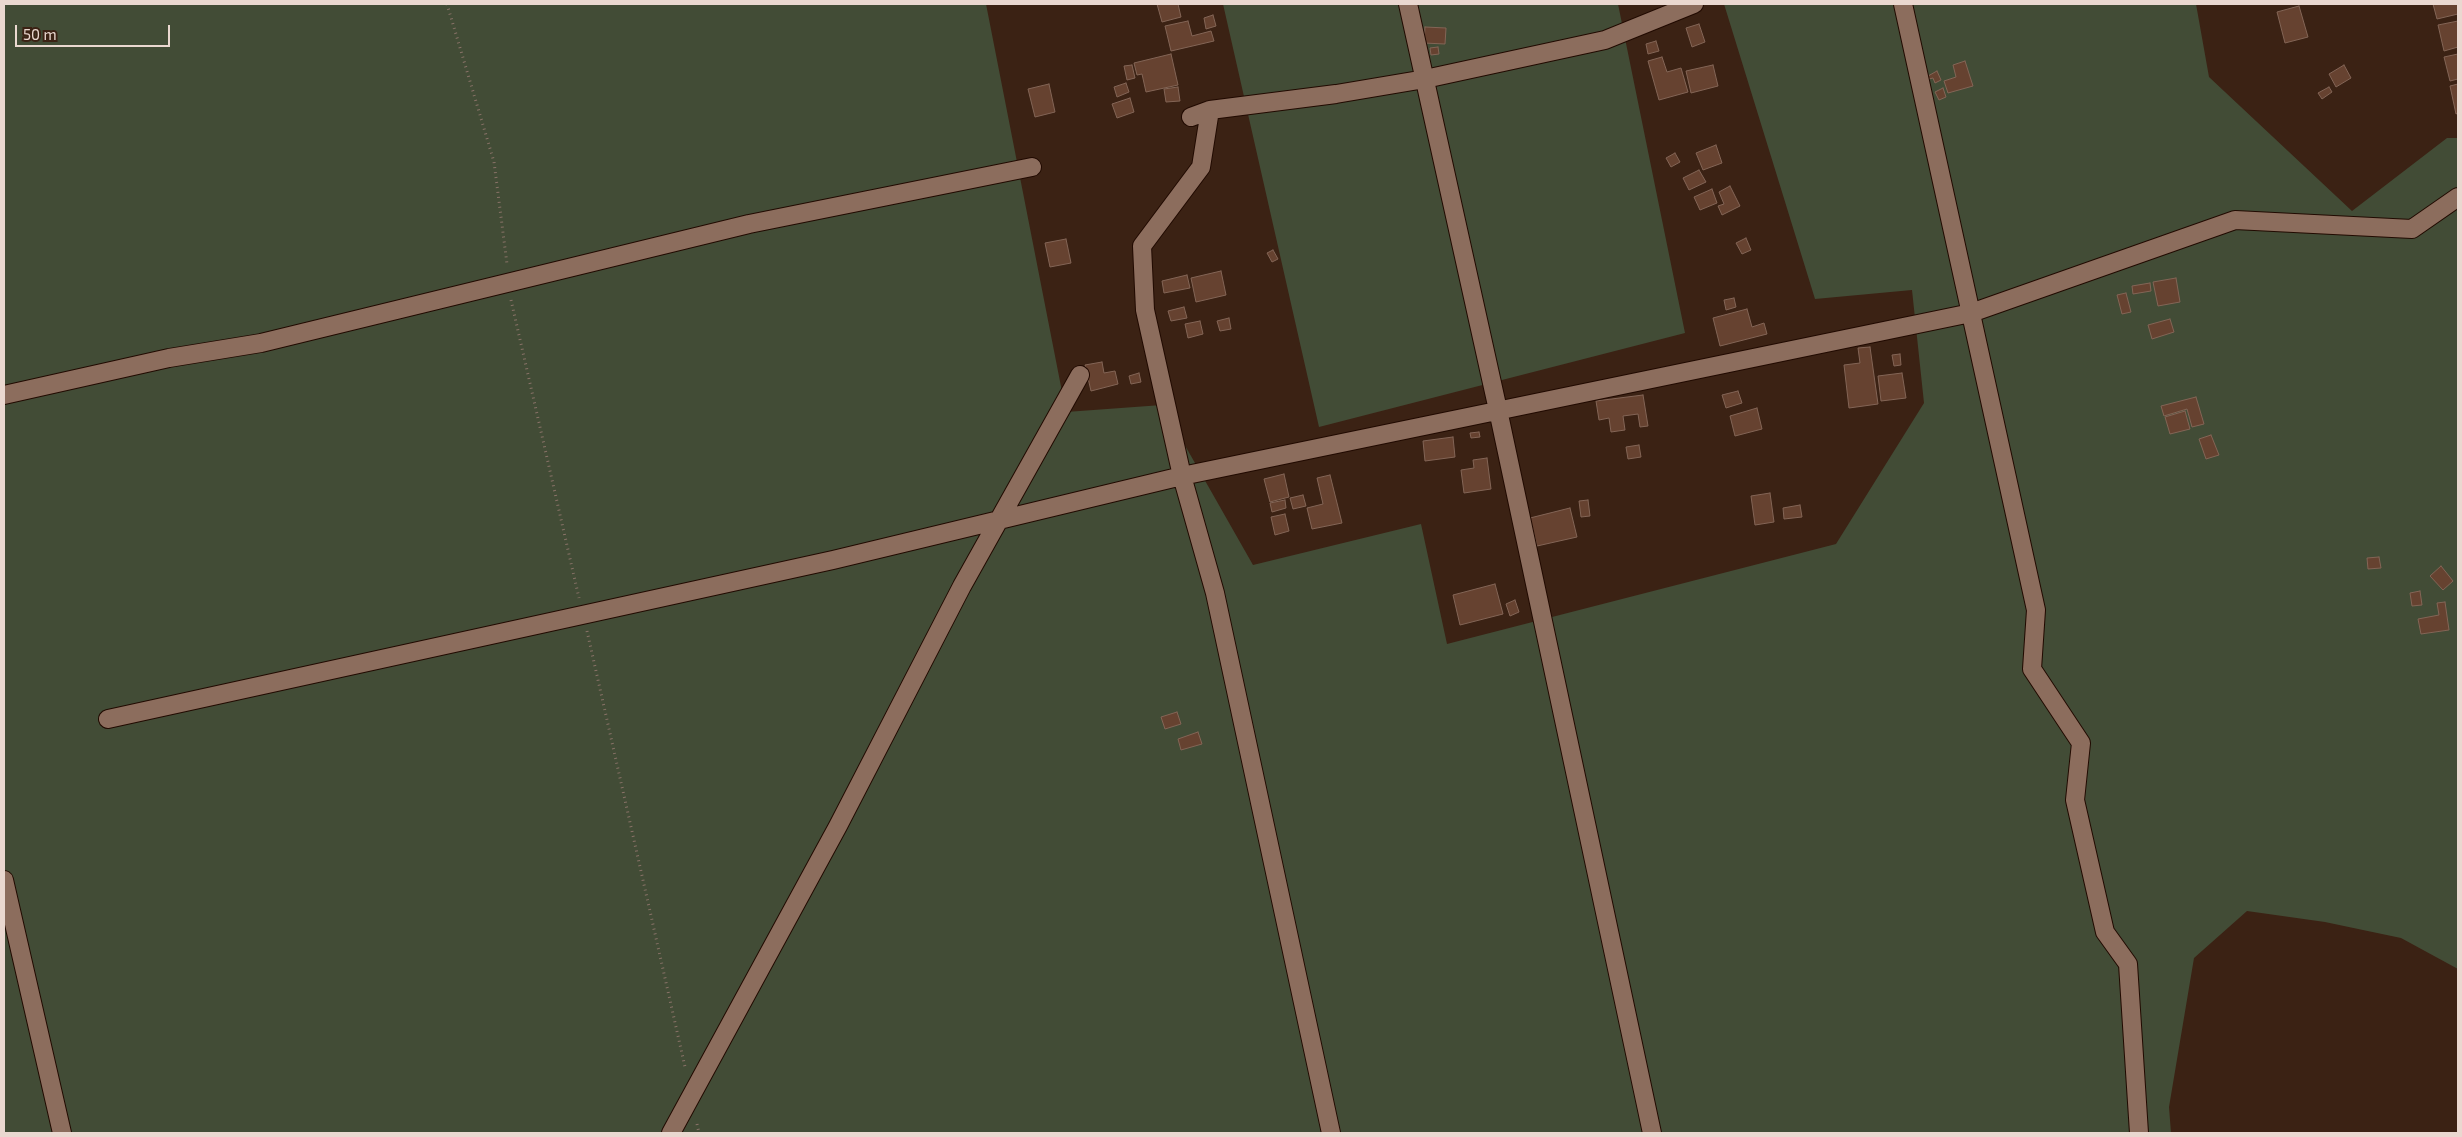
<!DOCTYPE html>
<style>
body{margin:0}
#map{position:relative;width:2462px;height:1137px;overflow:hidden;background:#3b2214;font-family:"Exo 2",sans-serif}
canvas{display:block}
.frame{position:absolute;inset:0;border:5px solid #ead8d0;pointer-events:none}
.scale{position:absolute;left:15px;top:25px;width:155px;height:22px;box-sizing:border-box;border:2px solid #ead8d0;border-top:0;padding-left:6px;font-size:15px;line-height:18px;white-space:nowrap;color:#ead8d0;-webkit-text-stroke:4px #3b2214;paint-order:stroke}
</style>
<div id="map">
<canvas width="2462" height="1137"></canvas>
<div class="frame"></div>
<div class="scale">50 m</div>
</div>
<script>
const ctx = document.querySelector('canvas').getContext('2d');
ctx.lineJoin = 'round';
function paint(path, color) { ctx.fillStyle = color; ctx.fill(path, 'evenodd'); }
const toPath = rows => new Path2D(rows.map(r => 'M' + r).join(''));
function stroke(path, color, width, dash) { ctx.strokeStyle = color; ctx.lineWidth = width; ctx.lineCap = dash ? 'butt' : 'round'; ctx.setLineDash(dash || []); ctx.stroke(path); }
paint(toPath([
 [4,4,986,4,1066,412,1162,405,1253,565,1421,524,1447,644,1836,544,1924,403,1912,290,1815,299,1724,4,2196,4,2209,77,2352,211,2447,138,2458,138,2458,969,2401,938,2325,922,2247,911,2194,958,2169,1107,2171,1133,4,1133],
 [1223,4,1618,4,1685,333,1319,427]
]), '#424c36');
const building = toPath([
 [1157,4,1178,4,1181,17,1162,22,1157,4],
 [2433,4,2458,4,2458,14,2437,19,2433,4],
 [2299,6,2308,37,2285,43,2277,12,2299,6],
 [1213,15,1216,26,1206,29,1204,18,1213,15],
 [1188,21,1192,36,1211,31,1214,41,1171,51,1165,26,1188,21],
 [2458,21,2458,47,2444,51,2438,25,2458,21],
 [1699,24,1705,42,1692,47,1686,28,1699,24],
 [1425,27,1446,28,1445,44,1424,43,1425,27],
 [1656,41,1659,51,1648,54,1646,44,1656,41],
 [1438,47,1439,54,1431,55,1430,48,1438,47],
 [1171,54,1178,85,1146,92,1142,74,1137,75,1134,63,1171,54],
 [2458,54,2458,79,2450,81,2444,57,2458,54],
 [1662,57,1667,72,1681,68,1688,92,1659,100,1648,61,1662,57],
 [1965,61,1973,86,1948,93,1944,81,1956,77,1953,65,1965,61],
 [1132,65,1135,78,1127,80,1124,66,1132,65],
 [1713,65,1718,86,1691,93,1686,71,1713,65],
 [2344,65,2351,78,2336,87,2329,74,2344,65],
 [1937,71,1941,80,1935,83,1933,78,1929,79,1928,76,1937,71],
 [1126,83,1129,92,1117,97,1114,87,1126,83],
 [1049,84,1055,112,1035,117,1028,89,1049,84],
 [2458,84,2458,113,2456,114,2450,86,2458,84],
 [1178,87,1180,101,1166,102,1164,89,1178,87],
 [2329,87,2332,92,2322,99,2318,93,2329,87],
 [1943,88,1946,97,1939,100,1935,92,1943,88],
 [1130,98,1134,112,1117,118,1112,104,1130,98],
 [1716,145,1722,163,1703,170,1696,153,1716,145],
 [1675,153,1680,162,1671,167,1666,158,1675,153],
 [1699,170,1706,182,1689,190,1683,178,1699,170],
 [1730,186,1740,206,1722,215,1718,206,1724,204,1719,192,1730,186],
 [1712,189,1717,203,1700,210,1694,197,1712,189],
 [1746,238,1751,250,1742,254,1736,243,1746,238],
 [1066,239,1071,263,1050,267,1045,243,1066,239],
 [1273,250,1278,259,1272,262,1267,253,1273,250],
 [1221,271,1226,295,1196,302,1191,278,1221,271],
 [1187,275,1190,288,1164,293,1162,281,1187,275],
 [2176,278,2180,302,2158,306,2153,282,2176,278],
 [2150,283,2151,291,2133,294,2132,286,2150,283],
 [2126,293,2131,312,2122,314,2117,295,2126,293],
 [1734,298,1736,307,1726,310,1724,300,1734,298],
 [1184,307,1187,318,1171,321,1168,311,1184,307],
 [1747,309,1752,327,1764,323,1767,334,1720,346,1713,318,1747,309],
 [1229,318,1231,329,1220,331,1217,321,1229,318],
 [2170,319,2174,332,2152,339,2148,325,2170,319],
 [1200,321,1203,334,1188,338,1185,324,1200,321],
 [1870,347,1878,404,1849,408,1844,365,1860,363,1858,348,1870,347],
 [1900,354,1901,365,1894,366,1892,355,1900,354],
 [1102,362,1104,373,1115,371,1118,384,1091,391,1085,365,1102,362],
 [1139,373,1141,382,1131,384,1129,376,1139,373],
 [1902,373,1906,398,1881,401,1878,376,1902,373],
 [1738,391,1742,403,1726,408,1722,395,1738,391],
 [1643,395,1648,426,1640,427,1638,414,1623,416,1625,430,1611,432,1609,418,1599,420,1596,401,1643,395],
 [2196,397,2204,424,2192,427,2187,409,2164,416,2161,406,2196,397],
 [1757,408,1762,429,1735,436,1730,416,1757,408],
 [2185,411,2190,429,2170,434,2165,417,2185,411],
 [1479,432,1480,437,1471,438,1470,433,1479,432],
 [2211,435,2219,455,2206,459,2199,439,2211,435],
 [1453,437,1455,457,1425,461,1423,441,1453,437],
 [1639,445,1641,457,1628,459,1626,447,1639,445],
 [1487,458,1491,489,1464,493,1461,470,1474,468,1473,460,1487,458],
 [1284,474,1289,497,1270,502,1264,479,1284,474],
 [1330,475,1342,523,1312,529,1307,508,1323,504,1317,478,1330,475],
 [1770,493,1774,522,1755,525,1751,496,1770,493],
 [1303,495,1306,506,1293,509,1290,498,1303,495],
 [1285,500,1286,508,1272,512,1270,503,1285,500],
 [1588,500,1590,516,1581,517,1579,501,1588,500],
 [1800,505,1802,517,1784,519,1783,508,1800,505],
 [1570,508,1577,537,1537,546,1530,518,1570,508],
 [1285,514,1289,531,1275,535,1271,517,1285,514],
 [2379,557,2381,568,2368,569,2367,558,2379,557],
 [2441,566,2453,581,2443,590,2430,576,2441,566],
 [1495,584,1503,614,1460,625,1453,595,1495,584],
 [2420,591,2422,605,2412,606,2410,593,2420,591],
 [1515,600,1519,612,1510,616,1506,604,1515,600],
 [2445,602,2449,630,2421,634,2418,619,2439,615,2437,603,2445,602],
 [1177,712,1181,724,1165,729,1161,717,1177,712],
 [1198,732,1202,744,1181,750,1178,739,1198,732]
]);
paint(building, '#664230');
stroke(building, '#836556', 1);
const street = toPath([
 [1408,4,1498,410,1652,1133],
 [1694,4,1605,40,1425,79,1336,94,1210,110,1201,167,1142,246,1145,310,1182,476,1971,313,2235,220,2412,229,2458,197],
 [1903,4,2036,610,2032,669,2081,743,2075,800,2105,932,2128,964,2139,1133],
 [1191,117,1210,110],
 [4,395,169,358,261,343,749,224,1032,167],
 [108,719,833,560,1182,476,1215,593,1331,1133],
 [4,880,62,1133],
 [671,1133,838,826,962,586,1080,375]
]);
stroke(street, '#210a01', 20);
stroke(toPath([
 [447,4,494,162,507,264],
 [511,300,579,598],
 [587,631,685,1067],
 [697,1124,699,1133]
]), '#887267', 3, [1, 4]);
stroke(street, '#8c6d5d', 18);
</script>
